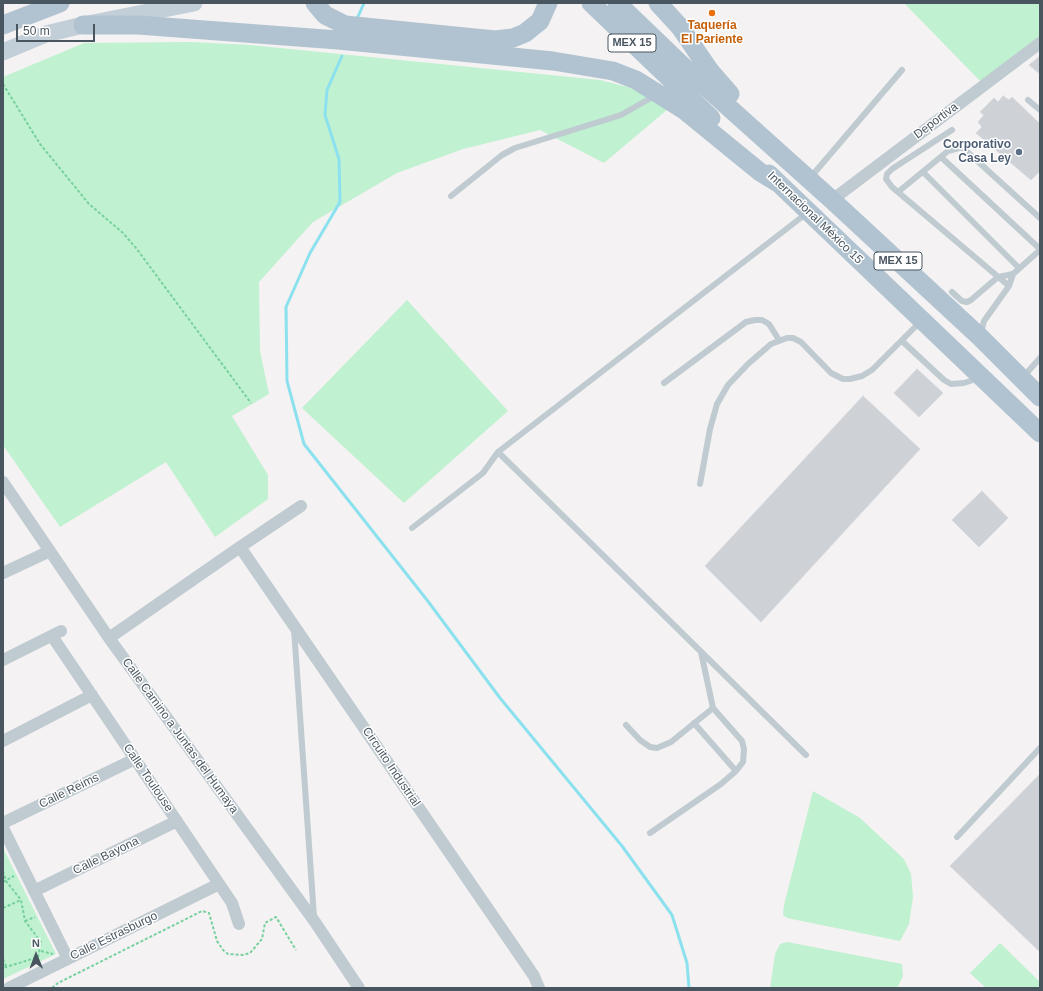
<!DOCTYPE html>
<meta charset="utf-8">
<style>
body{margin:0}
#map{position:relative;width:1043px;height:991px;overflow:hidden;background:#f4f2f2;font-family:Helvetica,sans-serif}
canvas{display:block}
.frame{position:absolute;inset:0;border:4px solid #495660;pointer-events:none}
.north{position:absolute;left:16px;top:935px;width:40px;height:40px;-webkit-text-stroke:3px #fff;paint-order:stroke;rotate:359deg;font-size:11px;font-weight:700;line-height:16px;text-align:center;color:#495660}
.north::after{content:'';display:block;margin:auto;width:14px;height:18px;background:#495660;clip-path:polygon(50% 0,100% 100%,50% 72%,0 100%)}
.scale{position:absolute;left:16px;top:24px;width:79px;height:18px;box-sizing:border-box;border:2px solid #495660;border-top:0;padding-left:5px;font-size:12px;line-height:14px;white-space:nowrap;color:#495660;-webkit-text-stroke:3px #fff;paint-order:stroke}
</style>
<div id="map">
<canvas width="1043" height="991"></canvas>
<div class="frame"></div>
<div class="north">N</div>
<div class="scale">50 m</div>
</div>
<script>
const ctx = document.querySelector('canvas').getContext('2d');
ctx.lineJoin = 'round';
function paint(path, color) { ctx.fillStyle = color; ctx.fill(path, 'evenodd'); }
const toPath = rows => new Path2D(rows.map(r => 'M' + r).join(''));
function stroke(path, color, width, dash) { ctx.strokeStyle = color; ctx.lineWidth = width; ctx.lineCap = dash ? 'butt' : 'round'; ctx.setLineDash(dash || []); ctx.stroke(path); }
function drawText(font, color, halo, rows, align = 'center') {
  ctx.font = font + ' Helvetica,sans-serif'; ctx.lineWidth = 3; ctx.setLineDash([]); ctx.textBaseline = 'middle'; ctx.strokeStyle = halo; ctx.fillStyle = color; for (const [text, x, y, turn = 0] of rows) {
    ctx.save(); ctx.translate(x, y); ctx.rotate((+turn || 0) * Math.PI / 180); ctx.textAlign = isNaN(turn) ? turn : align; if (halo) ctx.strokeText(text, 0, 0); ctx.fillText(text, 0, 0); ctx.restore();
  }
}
paint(toPath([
 [904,3,1040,3,1040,38,983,84],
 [191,42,250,45,600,80,643,91,668,109,604,163,540,130,463,149,397,173,313,222,259,282,260,351,269,394,232,416,268,475,268,499,215,537,166,462,60,527,3,445,3,77,84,43],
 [407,300,508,411,404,503,302,408],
 [813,791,860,818,904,859,911,874,913,897,909,924,900,941,787,918,783,915,784,905],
 [3,848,56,954,3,979],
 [787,942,902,964,903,976,897,988,770,988,775,954,780,944],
 [1000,943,1040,982,1040,988,986,988,970,973]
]), '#c0f1d0');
stroke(toPath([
 [357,19,364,3],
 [342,56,327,90,325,115,339,159,340,202,310,253,286,307,287,381,304,444,427,600,500,698,622,846,672,915,687,963,689,988]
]), '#8ce1ef', 3);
const building = toPath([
 [1040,56,1040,74,1029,65,1040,56],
 [1003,96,1009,100,1012,97,1040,124,1040,171,1031,180,976,133,982,127,978,122,984,115,980,112,994,98,998,102,1003,96],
 [917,369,943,393,919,417,894,393,917,369],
 [863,396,920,449,761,622,705,566,863,396],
 [982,491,1008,518,979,547,952,520,982,491],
 [1040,774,1040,952,950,866,1040,774]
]);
paint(building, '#ced1d6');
stroke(building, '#d5d8dd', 1);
stroke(toPath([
 [3,84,40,144,89,204,123,233,136,248,251,403],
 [3,871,6,881,21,900,25,921,41,942,38,957,3,968],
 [3,882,14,876],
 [3,908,21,900],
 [25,921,35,917],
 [41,951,53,954],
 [3,959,6,966],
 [52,988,58,983,202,911,209,913,217,941,223,950,228,954,243,955,250,953,262,939,265,923,276,917,296,950]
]), '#77d19e', 2, [3, 2]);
stroke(toPath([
 [1028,100,1040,110],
 [952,130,892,169,887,174,886,179,892,187,1009,286],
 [941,157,1040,249],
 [923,172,1019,268],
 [810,178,902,70],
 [898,192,948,151,959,148,963,148,1040,218],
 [451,196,502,155,515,148,621,115,656,95],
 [952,292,962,301,967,302,971,300,998,277,1013,274,1040,250],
 [981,333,984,321,1009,286,1013,274],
 [902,341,944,380,951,384,964,383,979,378],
 [1024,376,1040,358],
 [664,383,746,322,755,320,762,320,769,324,779,340],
 [700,484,710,429,717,404,728,385,748,364,771,344,787,338,793,338,801,342,831,373,843,379,850,379,862,376,872,370,920,322],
 [412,528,483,473,498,452],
 [294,629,314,917],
 [694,723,736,771],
 [626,725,640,740,650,747,657,748,671,742,713,708],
 [806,755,498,452,807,213],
 [650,833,721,784,736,771,743,762,744,749,742,741,713,708,701,652],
 [957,837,1040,748]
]), '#bfcad1', 6);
stroke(toPath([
 [832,200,1040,43],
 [3,482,109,638,315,922,359,988],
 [301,506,240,547,534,976,539,988],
 [3,573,50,551],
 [52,636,232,903,239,924],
 [109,638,240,547],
 [3,660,61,631],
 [3,741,92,695],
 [3,823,135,759],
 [3,828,68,959],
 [34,891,177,821],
 [9,988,219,884]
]), '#bfcad1', 12);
stroke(toPath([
 [3,52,46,34,83,25,194,3]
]), '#c2ced8', 17);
stroke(toPath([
 [315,3,325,15,345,25,495,40,513,38,525,33,540,21,548,3],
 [591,3,711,118],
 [617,3,686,69,832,200,980,337,1040,397],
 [658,3,680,27,710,71,730,94],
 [3,25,60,3],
 [83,25,138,25,338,40,553,61,613,71,636,80,684,110,760,172,778,183],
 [769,174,1040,433]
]), '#b1c3d0', 19);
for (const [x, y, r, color] of [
 [712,13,4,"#e8710a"],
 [1019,152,4,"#5c6f8a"]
]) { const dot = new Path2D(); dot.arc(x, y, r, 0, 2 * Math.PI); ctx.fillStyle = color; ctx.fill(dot); stroke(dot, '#fff', 1.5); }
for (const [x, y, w] of [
 [632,43,48],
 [898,261,48]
]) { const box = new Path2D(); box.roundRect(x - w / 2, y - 9, w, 18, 3); ctx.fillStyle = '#fff'; ctx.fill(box); stroke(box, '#495660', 1); }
drawText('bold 11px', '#495660', null, [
 ["MEX 15",632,43],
 ["MEX 15",898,261]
]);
drawText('bold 12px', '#c56008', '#fff', [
 ["Taquería",712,26],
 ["El Pariente",712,40]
]);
drawText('12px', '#495660', '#fff', [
 ["Deportiva",936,121,-37],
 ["Internacional México 15",815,218,44],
 ["Calle Camino a Juntas del Humaya",180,736,54],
 ["Circuito Industrial",391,767,56],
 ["Calle Toulouse",148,778,56],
 ["Calle Reims",69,791,-26],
 ["Calle Bayona",106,856,-26],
 ["Calle Estrasburgo",114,936,-26]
]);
drawText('bold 12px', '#4e5e75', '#fff', [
 ["Corporativo",1011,145],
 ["Casa Ley",1011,159]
], 'right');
</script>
